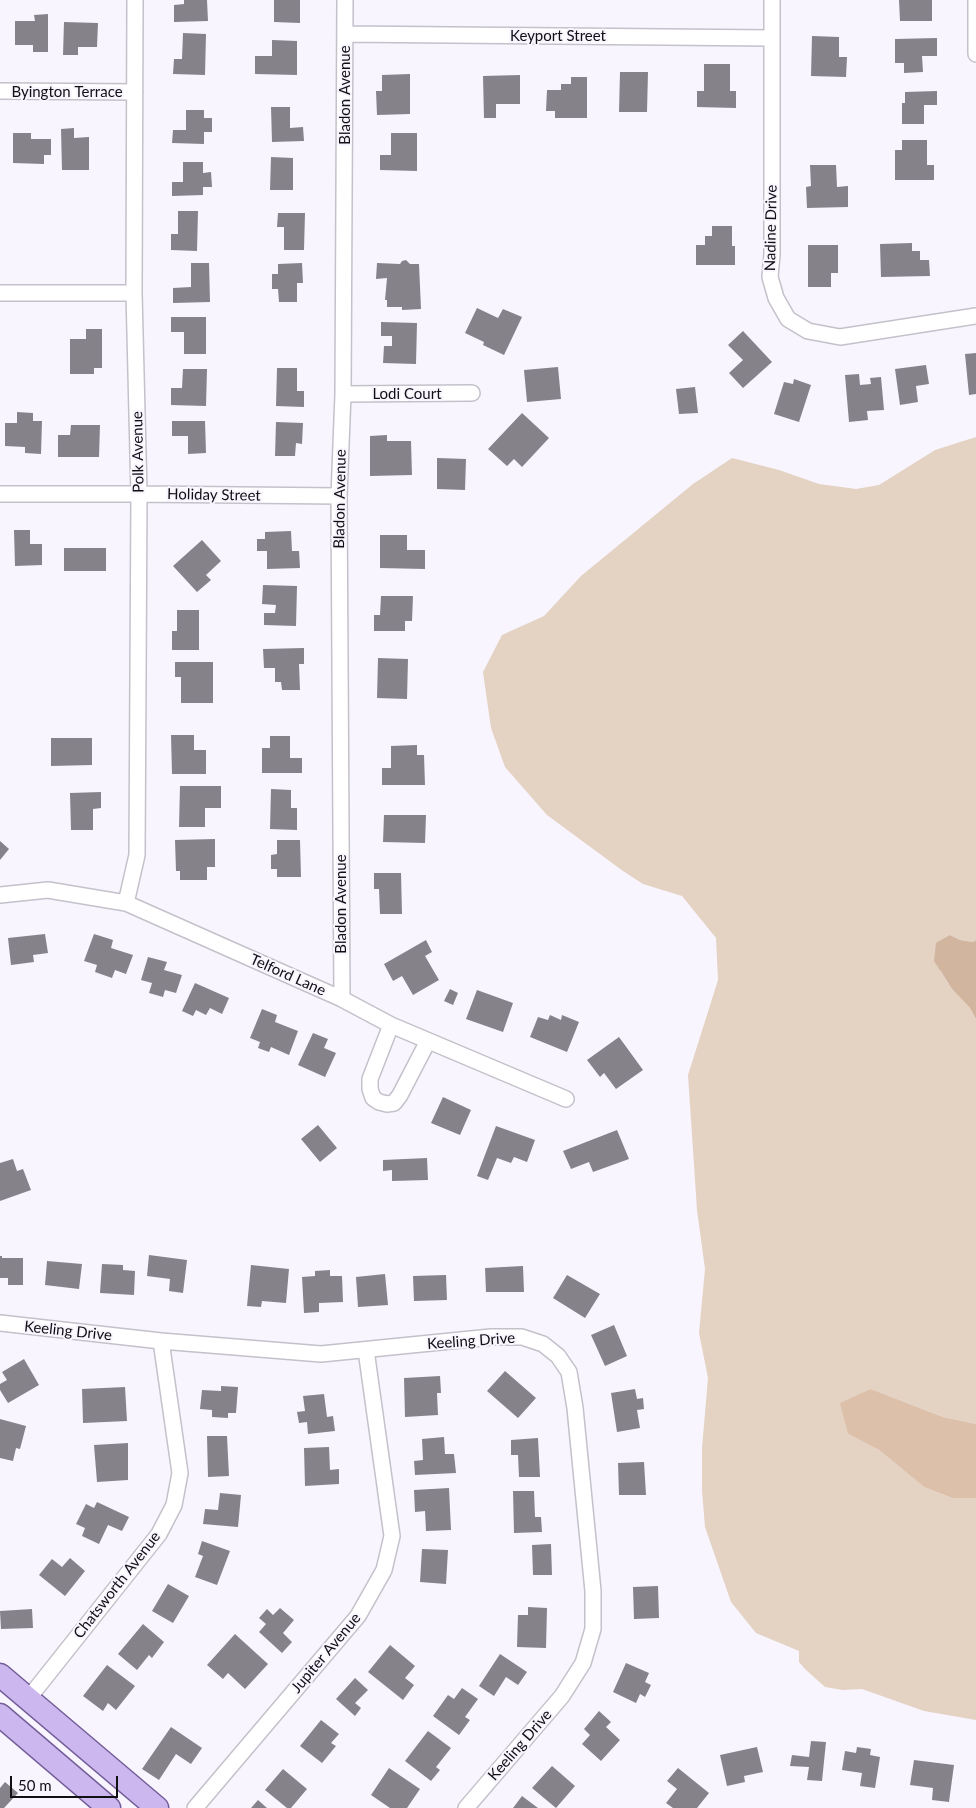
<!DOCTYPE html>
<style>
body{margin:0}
#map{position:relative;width:976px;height:1808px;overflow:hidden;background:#f8f5fe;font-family:Lato,sans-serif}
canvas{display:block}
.scale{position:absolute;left:10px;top:1776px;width:108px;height:22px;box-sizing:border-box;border:2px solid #100f12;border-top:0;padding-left:6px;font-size:15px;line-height:18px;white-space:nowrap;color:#100f12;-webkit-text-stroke:4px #f8f5fe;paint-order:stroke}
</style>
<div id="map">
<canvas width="976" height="1808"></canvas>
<div class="scale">50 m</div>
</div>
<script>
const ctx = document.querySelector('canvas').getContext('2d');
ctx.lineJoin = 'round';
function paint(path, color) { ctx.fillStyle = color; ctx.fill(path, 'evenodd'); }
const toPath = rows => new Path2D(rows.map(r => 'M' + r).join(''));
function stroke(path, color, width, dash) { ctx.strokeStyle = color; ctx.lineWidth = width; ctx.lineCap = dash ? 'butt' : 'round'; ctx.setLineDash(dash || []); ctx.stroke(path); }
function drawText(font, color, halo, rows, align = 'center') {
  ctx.font = font + ' Lato,sans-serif'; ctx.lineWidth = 4; ctx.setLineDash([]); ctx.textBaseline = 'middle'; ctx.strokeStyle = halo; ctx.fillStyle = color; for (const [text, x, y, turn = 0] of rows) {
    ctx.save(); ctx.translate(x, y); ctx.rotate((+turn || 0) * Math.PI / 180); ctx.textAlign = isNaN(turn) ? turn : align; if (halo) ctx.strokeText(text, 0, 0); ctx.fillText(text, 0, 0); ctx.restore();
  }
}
paint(toPath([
 [976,437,976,940,973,942,960,940,950,935,940,971,952,989,970,1008,976,1019,976,1424,943,1417,871,1389,848,1434,879,1450,924,1487,952,1498,976,1498,976,1720,924,1711,862,1689,843,1690,825,1687,805,1669,799,1662,799,1651,756,1633,731,1602,705,1527,702,1490,702,1448,708,1378,699,1333,705,1269,697,1210,688,1075,718,980,716,938,682,896,643,884,623,871,547,815,505,767,491,728,483,672,502,635,544,616,581,576,693,484,732,458,779,470,819,484,856,489,879,485,935,450]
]), '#e4d2c3');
paint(toPath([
 [871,1389,943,1417,976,1424,976,1498,952,1498,924,1487,879,1450,848,1434,840,1403]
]), '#dcc0aa');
paint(toPath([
 [950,935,960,940,973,942,976,940,976,1019,970,1008,952,989,934,961,936,943]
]), '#d1b59f');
paint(toPath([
 [184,0,207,0,208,21,174,22,174,5,184,4],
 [274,0,300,0,300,23,274,22],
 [899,0,932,0,932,21,900,21],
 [48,14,48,52,33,52,33,45,15,45,15,21,35,21,34,15],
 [64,22,98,23,97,47,78,47,78,55,63,55],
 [183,33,206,34,205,75,173,74,174,59,182,59],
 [812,36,839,37,839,57,847,57,846,77,811,76],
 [937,38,937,56,922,56,923,72,904,73,904,63,895,63,895,39],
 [272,40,297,41,297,75,255,74,255,56,272,56],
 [704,64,730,64,730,91,736,91,736,108,697,107,697,91,704,91],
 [620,72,648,72,647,112,619,112],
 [410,74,410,114,377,115,376,91,382,91,382,75],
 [520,75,520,104,496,104,496,118,484,118,483,76],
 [571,77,587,77,587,118,555,118,555,111,546,111,547,90,561,90,561,84,571,84],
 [937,91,937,105,924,105,924,124,902,124,902,103,905,103,905,92],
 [271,107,290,107,290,128,303,127,304,141,272,142],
 [186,110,204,110,204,118,212,118,212,132,204,132,204,144,172,143,173,130,186,130],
 [74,128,74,138,89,137,89,170,62,170,61,129],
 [13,133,31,133,31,139,51,139,51,155,44,155,44,164,13,163],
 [391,133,417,133,417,171,380,170,380,155,391,155],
 [902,140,927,140,927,165,934,165,934,180,895,180,895,150,902,150],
 [271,157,293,158,293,190,270,190],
 [183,162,203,162,203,173,211,172,212,187,203,187,203,195,172,196,172,182,183,182],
 [810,165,836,165,837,187,848,186,848,207,807,208,806,187,811,186],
 [178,211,198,211,197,251,171,250,171,234,178,234],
 [278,213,305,213,304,250,284,250,284,227,277,227],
 [712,226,732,226,732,246,735,246,735,265,696,265,696,245,705,245,705,236,712,236],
 [912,243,912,251,920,251,920,260,929,260,930,276,881,277,880,244],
 [808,245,838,245,838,273,831,273,831,287,808,287],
 [406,260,410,264,419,264,421,309,402,310,402,307,387,307,387,300,385,300,387,278,376,279,377,263,400,264,402,261],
 [191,263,209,263,210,302,173,303,173,288,191,287],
 [302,263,303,283,297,283,297,302,279,302,278,289,272,289,272,274,278,274,278,264],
 [477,308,498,318,503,309,522,317,504,355,483,345,484,342,465,333],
 [171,317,206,317,206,354,184,354,184,332,171,332],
 [381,322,417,323,416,364,383,363,384,346,392,346,392,336,381,336],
 [86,329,102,329,102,368,94,368,94,374,70,374,70,339,86,339],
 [743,331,772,362,743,388,729,373,743,360,728,345],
 [976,353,976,394,969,395,965,354],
 [926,365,929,384,916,386,918,402,900,405,895,369],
 [558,367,561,399,527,402,524,370],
 [277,368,297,368,297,391,304,391,304,407,276,406],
 [183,369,207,369,206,406,171,405,171,388,182,388],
 [859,374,860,385,871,384,870,378,881,377,884,410,867,411,868,420,849,422,845,375],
 [794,379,811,385,799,422,774,414,784,382,793,384],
 [695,387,698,413,679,414,676,389],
 [17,412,33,413,33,421,42,421,41,454,25,453,25,447,5,446,5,423,17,423],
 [522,413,549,438,522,467,514,459,507,466,488,449],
 [172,421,205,421,206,453,188,454,188,436,172,436],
 [276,422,303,423,302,444,296,443,295,456,275,456],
 [71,425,100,425,99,457,58,457,58,435,70,435],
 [387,435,387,441,411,441,412,475,370,476,370,436],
 [437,458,466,459,465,490,437,489],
 [14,530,30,530,30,544,42,544,42,565,15,566],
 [291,531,292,551,299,551,300,568,267,569,267,551,257,551,257,539,265,539,265,532],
 [380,535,407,535,407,550,425,550,425,569,380,568],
 [202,540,221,561,206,575,211,580,197,592,173,566],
 [64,548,106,548,106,571,64,571],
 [263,585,297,586,296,626,264,625,264,613,275,613,276,605,262,604],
 [381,596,413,596,412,621,405,621,405,631,374,631,374,615,380,615],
 [177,610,199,610,199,650,172,650,172,631,177,631],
 [304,648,304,664,299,664,300,690,282,690,281,682,275,682,275,668,264,668,263,649],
 [378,658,408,659,407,699,377,698],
 [175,662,213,662,213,703,181,703,181,677,175,677],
 [171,735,194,735,194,750,206,750,206,774,172,774],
 [270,736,290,736,290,758,302,758,302,773,262,773,262,748,270,748],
 [51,738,92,738,92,765,51,766],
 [417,745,417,755,424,755,425,785,382,785,382,768,391,768,391,746],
 [180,786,221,786,221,808,205,808,205,827,179,827],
 [271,789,291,790,291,808,297,808,297,830,270,829],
 [101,792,101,808,93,809,93,830,71,830,70,793],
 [384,815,426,815,425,843,383,842],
 [215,839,215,867,207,867,207,880,180,880,180,871,176,871,175,840],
 [277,840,300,840,301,877,277,877,277,869,271,869,271,855,277,854],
 [0,841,9,849,0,860],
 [374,873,401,873,402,914,380,914,379,889,374,889],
 [45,934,48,953,33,955,34,962,11,965,8,938],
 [94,934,113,940,111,948,133,955,126,974,115,970,112,978,95,972,97,965,84,961],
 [426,940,432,952,425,956,439,980,413,995,402,976,393,981,384,964],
 [148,957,167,962,164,970,182,975,176,993,165,990,163,997,149,993,152,983,141,980],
 [195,983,229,998,222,1014,210,1008,206,1015,196,1010,193,1016,182,1011],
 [450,989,458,993,453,1005,444,1001],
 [477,990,513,1003,503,1032,466,1019],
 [262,1009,277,1015,275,1022,298,1031,289,1055,271,1047,269,1052,258,1048,260,1042,250,1038],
 [550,1015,561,1020,562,1015,579,1022,567,1052,530,1037,538,1017,548,1020],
 [313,1033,328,1039,324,1048,336,1053,325,1077,298,1065],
 [619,1037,643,1070,616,1089,604,1073,600,1077,587,1060],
 [443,1097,471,1110,460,1135,431,1123],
 [318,1125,337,1148,320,1162,301,1139],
 [496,1126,535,1140,527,1162,514,1157,511,1163,497,1158,488,1180,477,1176],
 [617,1130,629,1159,593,1172,589,1162,571,1169,563,1151],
 [427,1158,428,1180,392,1181,392,1170,383,1171,383,1160],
 [13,1159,17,1171,23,1169,31,1190,0,1201,0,1163],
 [149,1255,187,1260,183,1293,169,1291,170,1279,147,1276],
 [0,1256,2,1256,2,1258,23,1258,23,1285,8,1285,8,1278,0,1278],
 [47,1261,82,1264,79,1289,45,1285],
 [102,1264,123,1265,123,1270,135,1271,134,1295,100,1293],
 [251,1265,289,1269,286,1303,262,1301,261,1307,247,1306],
 [523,1266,524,1292,486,1292,485,1268],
 [330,1270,330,1276,342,1276,343,1302,319,1303,319,1312,304,1313,302,1277,315,1276,315,1271],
 [385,1274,388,1305,358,1307,356,1277],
 [446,1275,447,1300,414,1301,413,1276],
 [567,1275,600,1294,585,1318,553,1298],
 [614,1325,627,1356,605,1366,591,1335],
 [24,1359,39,1385,8,1403,0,1390,0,1384,7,1380,2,1372],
 [505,1371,536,1398,518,1418,487,1391],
 [440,1376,441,1393,437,1393,438,1415,405,1417,404,1378],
 [221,1386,238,1387,236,1413,228,1413,228,1418,212,1417,212,1410,200,1409,202,1390,221,1391],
 [125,1387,127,1421,83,1423,82,1389],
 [635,1389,637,1399,643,1398,644,1409,637,1410,640,1428,617,1432,611,1393],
 [324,1394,327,1417,333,1416,335,1431,308,1434,307,1422,299,1423,297,1412,305,1411,303,1396],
 [0,1419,26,1426,20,1449,16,1448,13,1461,0,1458],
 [207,1436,227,1436,229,1476,208,1477],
 [444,1437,445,1454,454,1454,456,1473,415,1475,414,1461,423,1460,422,1439],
 [538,1438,540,1477,519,1477,518,1455,511,1455,511,1440],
 [128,1443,128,1480,97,1482,94,1445],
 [329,1447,330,1470,339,1469,339,1484,305,1486,304,1448],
 [644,1462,646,1495,619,1495,618,1463],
 [449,1488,451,1530,426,1531,425,1511,415,1512,414,1490],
 [513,1491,534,1491,535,1517,541,1517,542,1532,514,1533],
 [220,1493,241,1495,238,1527,203,1524,205,1509,218,1510],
 [97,1502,129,1517,122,1531,108,1525,99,1544,82,1536,85,1528,76,1524,86,1504,94,1508],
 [202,1541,230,1551,217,1585,195,1577,203,1556,198,1554],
 [551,1544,552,1575,533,1575,532,1545],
 [422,1549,448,1550,446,1584,420,1582],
 [70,1558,85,1571,65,1596,39,1575,52,1559,62,1567],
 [168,1584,189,1596,173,1623,152,1611],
 [658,1586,659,1618,634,1619,633,1587],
 [528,1607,547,1608,546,1648,517,1647,518,1615,528,1615],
 [280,1608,294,1620,283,1633,292,1642,282,1653,259,1632,266,1624,259,1618,267,1609,273,1615],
 [32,1609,33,1628,1,1629,0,1611],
 [143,1624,164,1642,152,1658,149,1655,137,1670,118,1654],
 [235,1634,268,1664,245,1689,228,1673,223,1679,207,1665],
 [390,1645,415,1666,405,1678,414,1685,403,1700,368,1672],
 [500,1654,527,1672,518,1685,506,1677,494,1696,479,1686],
 [626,1663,649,1673,645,1682,651,1685,645,1697,640,1694,636,1703,613,1692],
 [107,1665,135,1686,116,1710,108,1703,103,1711,83,1696],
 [355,1678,368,1690,355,1703,361,1708,355,1716,336,1699],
 [462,1688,478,1699,465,1717,470,1720,459,1735,433,1716,448,1695,454,1699],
 [599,1711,611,1722,606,1727,620,1740,601,1761,582,1744,590,1735,584,1729],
 [321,1720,339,1734,331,1743,336,1746,322,1763,300,1746],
 [171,1727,202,1748,191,1764,176,1754,159,1780,142,1769],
 [428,1731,451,1748,436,1767,440,1770,431,1781,405,1761],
 [811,1741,826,1742,822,1781,807,1780,809,1767,790,1766,792,1755,809,1757],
 [757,1747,763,1772,744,1776,745,1782,727,1786,720,1755],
 [857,1747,871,1749,870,1755,880,1757,875,1788,860,1786,862,1773,842,1770,845,1751,856,1753],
 [914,1760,954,1765,949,1802,932,1800,933,1788,910,1785],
 [552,1766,575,1786,556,1808,532,1788],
 [389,1768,420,1789,407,1808,390,1808,371,1795],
 [678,1768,709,1793,697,1808,673,1808,666,1803,677,1789,667,1781],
 [283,1769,307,1789,291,1808,287,1808,265,1790],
 [5,1782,18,1793,4,1808,0,1808,0,1788],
 [522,1796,538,1808,513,1808],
 [258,1800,267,1808,251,1808]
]), '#85828a');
const street = toPath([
 [772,0,772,254,770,277,776,298,788,319,808,331,840,337,976,316],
 [976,0,976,54],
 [345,34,771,38],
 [0,91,135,92],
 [0,293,134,293],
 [343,394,472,393],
 [0,494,139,494,339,496],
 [0,895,48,890,126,903,342,999,391,1025,566,1099],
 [126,903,137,855,139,494,134,293,135,0],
 [342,999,339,496,343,394,345,0],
 [391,1025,370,1079,370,1089,373,1098,379,1102,387,1104,394,1103,400,1095,428,1041],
 [0,1323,161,1341,321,1354,491,1337,522,1337,543,1344,558,1356,569,1372,575,1408,593,1591,593,1629,583,1663,562,1696,466,1808],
 [28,1699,159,1534,174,1505,180,1473,161,1341],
 [195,1808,358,1616,384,1570,392,1536,366,1350]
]);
const primary = toPath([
 [0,1675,157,1808],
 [0,1715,109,1808]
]);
stroke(street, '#c4c1ca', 18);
stroke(primary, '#745e99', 25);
stroke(street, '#fff', 15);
stroke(primary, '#ccb8ee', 22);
drawText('15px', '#100f12', '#f8f5fe', [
 ["Keyport Street",558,36],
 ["Byington Terrace",67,92],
 ["Bladon Avenue",345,95,-90],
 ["Nadine Drive",771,228,-89],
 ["Lodi Court",407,394],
 ["Polk Avenue",138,452,-91],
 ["Holiday Street",214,495,1],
 ["Bladon Avenue",340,499,-89],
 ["Bladon Avenue",341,904,-90],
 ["Telford Lane",288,975,24],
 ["Keeling Drive",68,1331,6],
 ["Keeling Drive",471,1341,-4],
 ["Chatsworth Avenue",117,1585,-52],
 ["Jupiter Avenue",326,1653,-50],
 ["Keeling Drive",520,1745,-49]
]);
</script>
